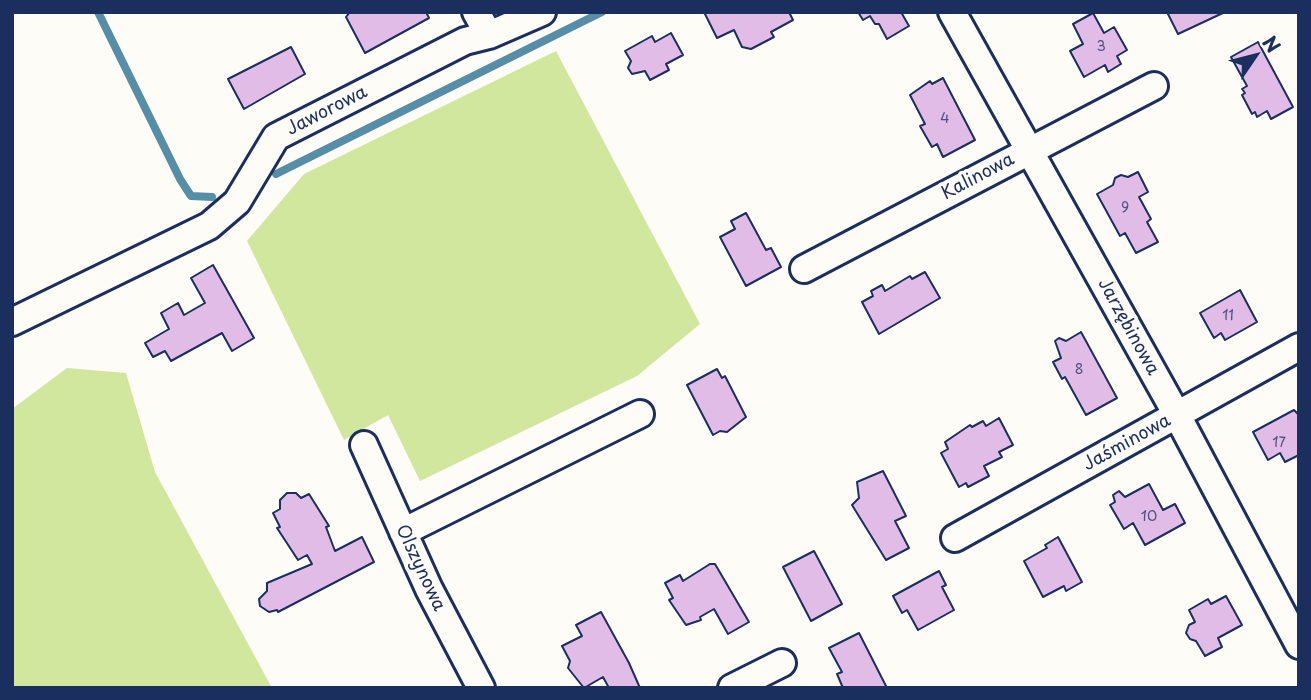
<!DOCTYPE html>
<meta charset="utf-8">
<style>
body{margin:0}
#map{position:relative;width:1311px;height:700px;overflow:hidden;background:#fdfcf7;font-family:"Playpen Sans",sans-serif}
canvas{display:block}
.frame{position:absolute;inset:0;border:14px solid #1b2f5e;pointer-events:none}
.north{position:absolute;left:1220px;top:21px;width:70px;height:70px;-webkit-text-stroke:5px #fdfcf7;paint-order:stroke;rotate:55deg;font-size:19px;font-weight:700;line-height:28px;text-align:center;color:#1b2f5e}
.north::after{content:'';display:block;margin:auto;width:24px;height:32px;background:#1b2f5e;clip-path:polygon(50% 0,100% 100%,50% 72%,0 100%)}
</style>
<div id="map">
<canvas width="1311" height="700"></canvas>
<div class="frame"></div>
<div class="north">N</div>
</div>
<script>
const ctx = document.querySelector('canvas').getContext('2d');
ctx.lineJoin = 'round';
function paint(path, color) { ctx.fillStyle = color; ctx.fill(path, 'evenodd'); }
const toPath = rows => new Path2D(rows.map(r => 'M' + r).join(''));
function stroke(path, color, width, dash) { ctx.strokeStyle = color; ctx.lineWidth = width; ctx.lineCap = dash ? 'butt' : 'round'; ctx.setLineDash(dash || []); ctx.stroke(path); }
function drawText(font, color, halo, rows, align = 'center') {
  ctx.font = font + ' "Playpen Sans",sans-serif'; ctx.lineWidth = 7; ctx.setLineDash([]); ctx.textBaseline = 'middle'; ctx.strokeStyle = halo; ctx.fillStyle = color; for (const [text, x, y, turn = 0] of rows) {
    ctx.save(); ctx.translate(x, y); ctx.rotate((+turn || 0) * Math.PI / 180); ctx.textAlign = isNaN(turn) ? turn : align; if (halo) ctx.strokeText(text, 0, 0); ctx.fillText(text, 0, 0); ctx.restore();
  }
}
paint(toPath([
 [556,51,700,324,637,376,420,481,388,415,344,440,247,241,304,174],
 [67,368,126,373,155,472,272,688,12,688,12,409]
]), '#d0e79d');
stroke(toPath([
 [98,12,180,179,191,196,212,197],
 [276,174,602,12]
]), '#568ea8', 8);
const building = toPath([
 [350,12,426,12,429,18,365,53,346,17,350,12],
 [704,12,789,12,793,20,771,32,774,37,751,49,742,47,734,30,717,38,704,12],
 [858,12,901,12,909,26,887,39,879,24,875,24,870,16,863,20,858,12],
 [1167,12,1225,12,1178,34,1167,12],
 [1093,13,1104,33,1114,27,1127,50,1117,56,1121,64,1108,72,1105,65,1084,77,1070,51,1083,44,1073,24,1093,13],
 [671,33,683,55,666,64,669,70,650,80,645,71,632,74,628,68,631,61,625,51,652,36,655,42,671,33],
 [1258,42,1293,107,1271,119,1267,111,1257,117,1255,112,1252,114,1242,95,1245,93,1242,89,1247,86,1231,57,1258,42],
 [291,47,305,74,244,109,228,79,291,47],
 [943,78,975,140,943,157,937,144,932,147,920,126,925,124,910,95,930,81,932,84,943,78],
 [1138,172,1148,192,1139,197,1151,219,1147,222,1158,242,1136,253,1125,233,1120,236,1097,194,1113,185,1115,178,1121,175,1128,177,1138,172],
 [746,213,766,250,771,248,781,267,746,286,720,237,735,229,731,221,746,213],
 [213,265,254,338,232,351,222,333,171,361,165,351,153,357,145,343,169,329,161,313,178,303,184,315,205,303,191,278,213,265],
 [925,272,940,298,879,334,862,302,873,296,871,291,882,285,885,291,910,276,912,279,925,272],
 [1240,290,1257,322,1225,340,1221,333,1214,338,1200,313,1240,290],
 [1081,332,1117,398,1086,415,1065,377,1062,379,1053,362,1061,358,1055,341,1059,338,1066,341,1081,332],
 [717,369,722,378,725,376,746,417,727,432,720,431,713,435,687,385,717,369],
 [1294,410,1299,415,1299,455,1285,462,1280,453,1268,460,1253,432,1294,410],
 [999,418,1013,445,999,452,1002,457,984,466,989,476,968,487,966,483,959,487,941,453,948,449,945,442,970,425,972,427,983,421,986,426,999,418],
 [883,471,906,516,895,521,909,548,886,560,852,505,859,498,857,482,883,471],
 [1149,484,1163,510,1175,504,1185,523,1145,545,1133,523,1124,529,1110,505,1115,502,1113,495,1119,491,1125,497,1149,484],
 [287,493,296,493,301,498,309,494,329,526,326,527,335,551,362,537,374,562,278,612,277,610,269,612,260,606,259,599,267,591,267,583,312,564,307,555,298,560,277,528,280,527,273,513,280,509,280,500,287,493],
 [1058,537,1082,582,1066,591,1064,586,1043,597,1024,561,1047,548,1045,545,1058,537],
 [814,551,842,604,811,621,783,567,814,551],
 [710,564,715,564,749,622,728,634,714,609,700,617,701,620,686,625,669,600,673,598,665,583,680,575,683,581,710,564],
 [939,571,946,585,942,587,954,610,918,630,907,610,902,613,893,596,939,571],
 [1226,596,1242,625,1218,638,1222,647,1205,656,1196,641,1190,639,1186,633,1189,625,1195,622,1189,610,1208,599,1211,604,1226,596],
 [601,612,629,663,640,688,609,688,603,677,584,688,568,668,570,661,562,646,582,636,576,625,601,612],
 [859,633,887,688,843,688,837,674,842,672,829,648,859,633]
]);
paint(building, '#e0bce7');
stroke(building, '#1b2f5e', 2);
const minor = toPath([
 [476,12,489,35],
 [952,12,1177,415,1299,645],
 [804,269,1154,86],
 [12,322,209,226,237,202,276,137,465,41,489,35,542,12],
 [364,445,429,589,481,688],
 [403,532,640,414],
 [955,538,1299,347],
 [732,688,782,663]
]);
stroke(minor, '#1b2f5e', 32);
stroke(minor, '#fdfcf7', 26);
drawText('14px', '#4c5280', null, [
 ["3",1101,47],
 ["4",945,119],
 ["9",1125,208],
 ["11",1228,316],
 ["8",1079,370],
 ["17",1279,443],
 ["10",1149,517]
]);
drawText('18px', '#1b2f5e', '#fdfcf7', [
 ["Jaworowa",327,111,-27],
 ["Kalinowa",978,177,-28],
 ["Jarzębinowa",1128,327,61],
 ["Jaśminowa",1127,443,-29],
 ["Olszynowa",420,568,65]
]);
</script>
